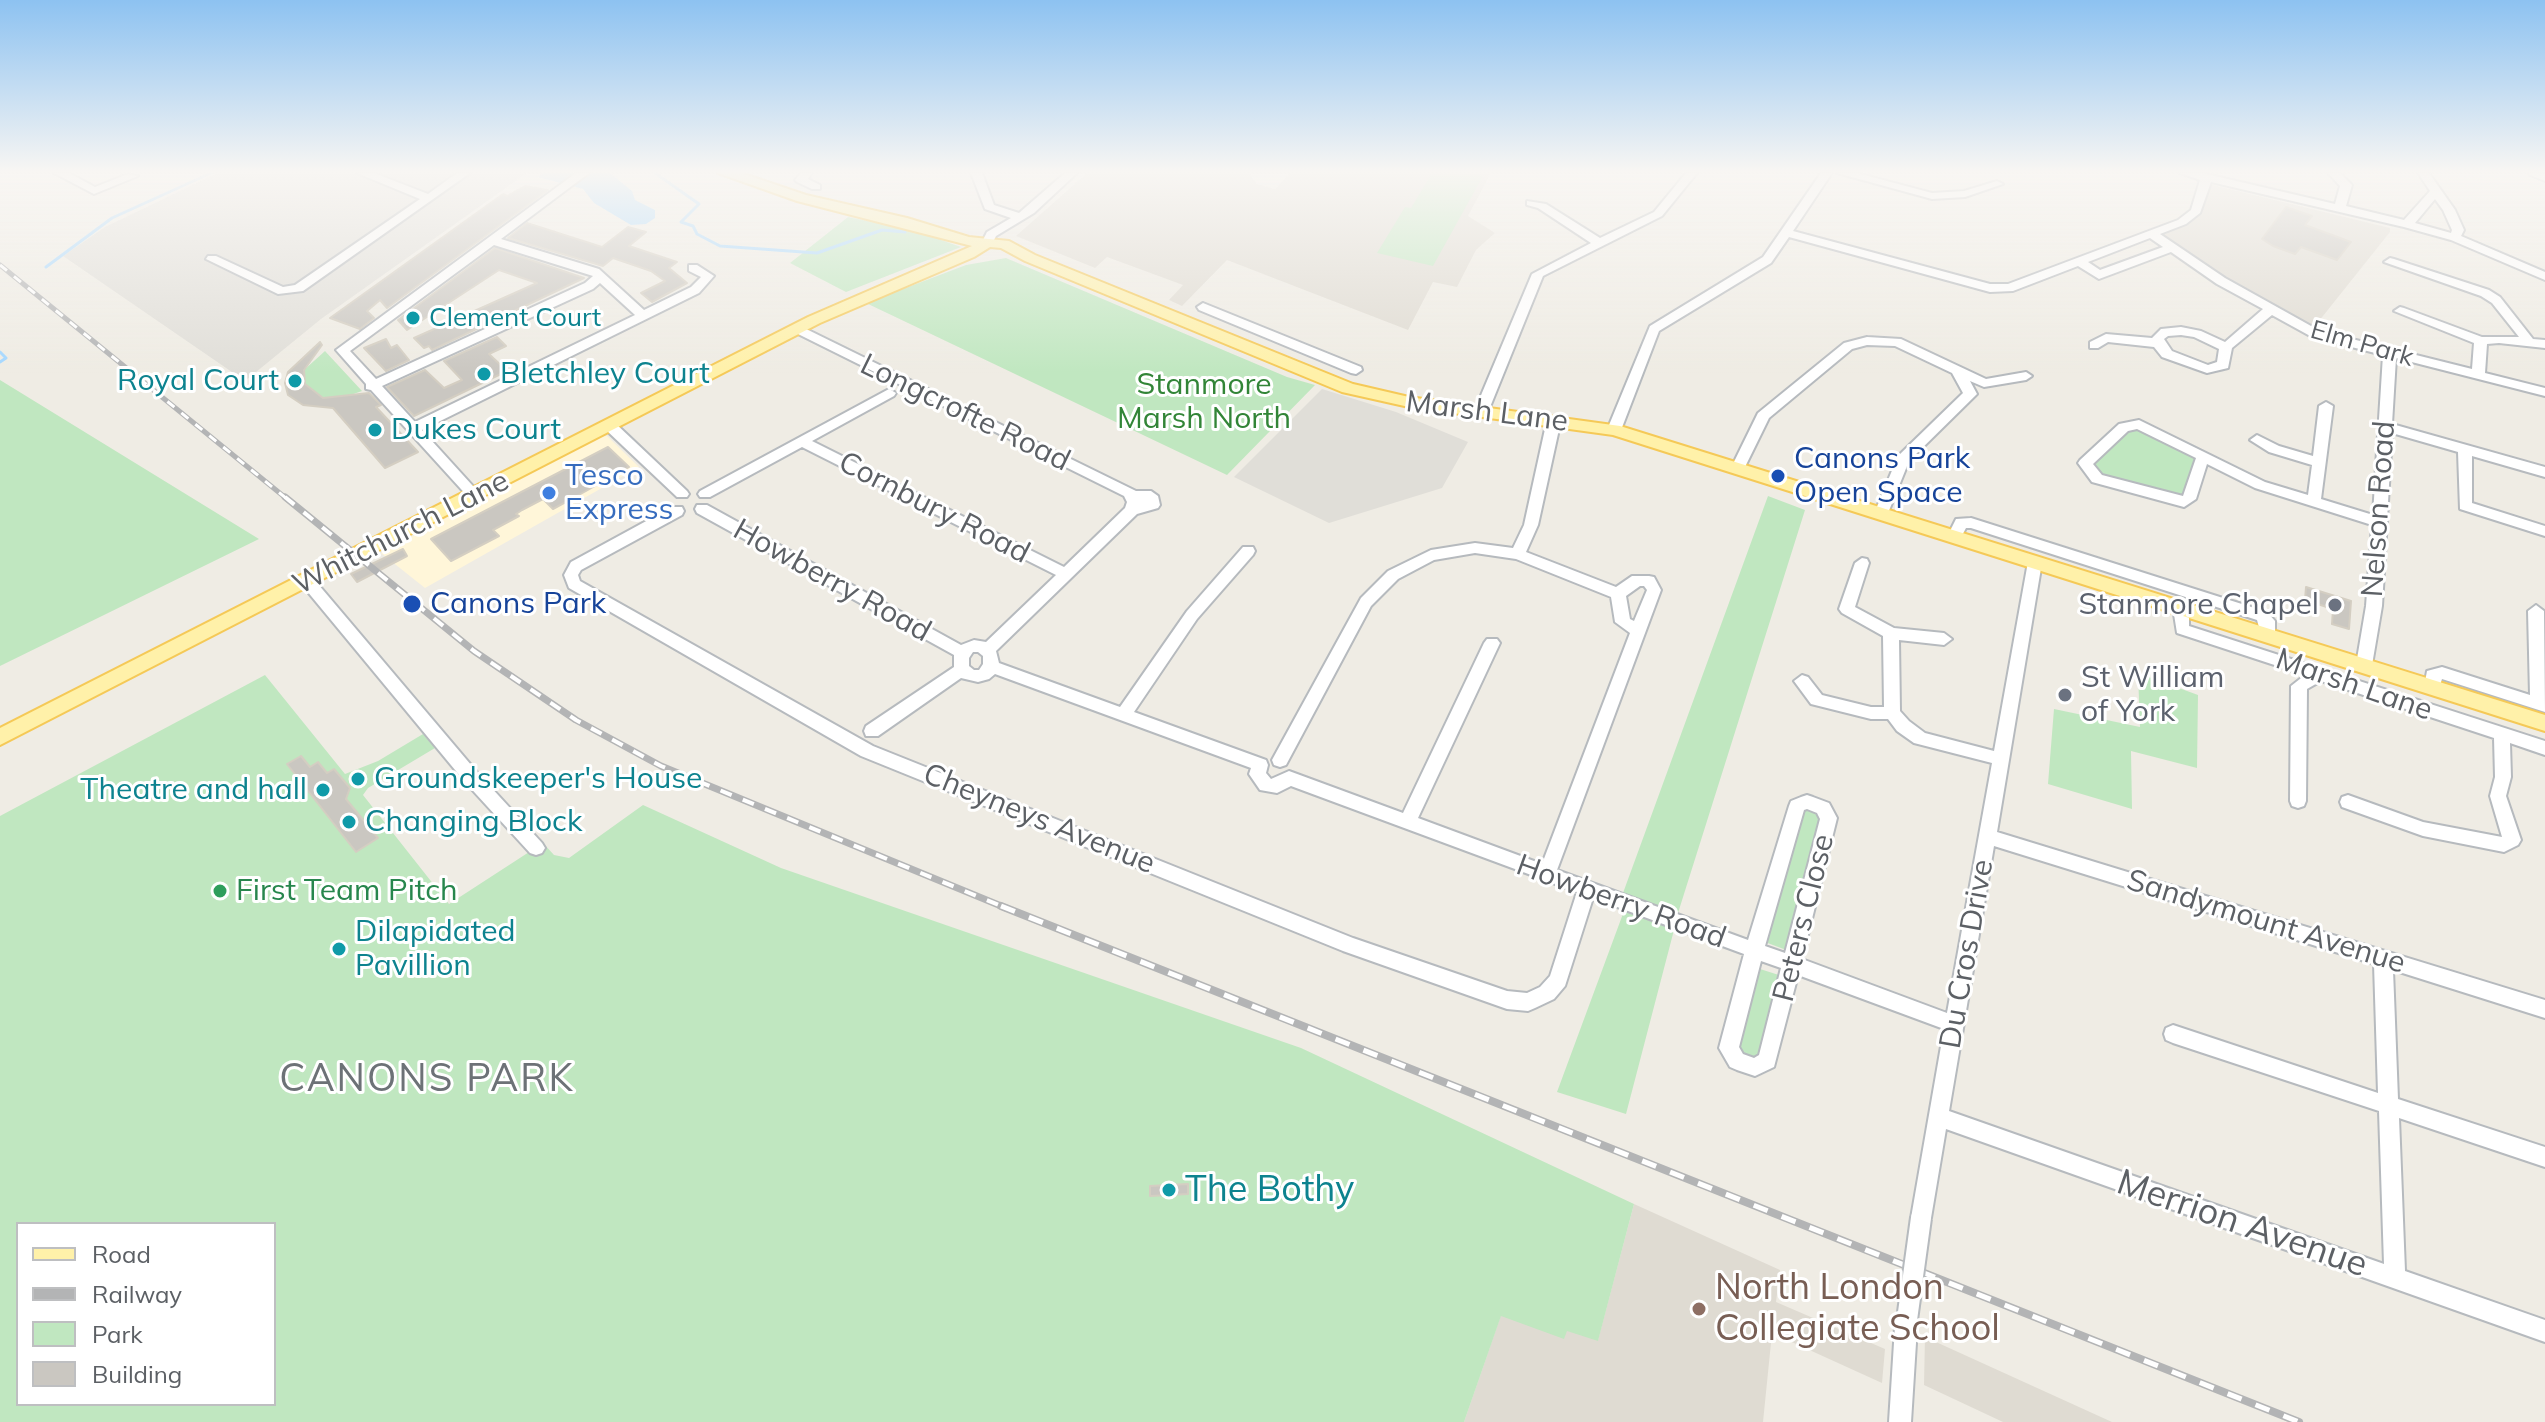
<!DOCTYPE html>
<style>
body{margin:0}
#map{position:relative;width:2545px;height:1422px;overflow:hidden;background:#efece4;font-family:Mulish,sans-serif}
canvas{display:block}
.legend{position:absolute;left:16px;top:1222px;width:260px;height:184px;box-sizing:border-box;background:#fff;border:2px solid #bebfc1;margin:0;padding:10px 14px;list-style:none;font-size:24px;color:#5c6065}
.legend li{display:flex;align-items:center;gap:16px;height:40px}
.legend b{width:40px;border:2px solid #bebfc1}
</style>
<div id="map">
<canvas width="2545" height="1422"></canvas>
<ul class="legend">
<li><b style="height:10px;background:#fff1a9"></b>Road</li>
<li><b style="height:10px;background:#b3b4b5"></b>Railway</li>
<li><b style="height:22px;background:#c0e7c0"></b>Park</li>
<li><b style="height:22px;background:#cac7c1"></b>Building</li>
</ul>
</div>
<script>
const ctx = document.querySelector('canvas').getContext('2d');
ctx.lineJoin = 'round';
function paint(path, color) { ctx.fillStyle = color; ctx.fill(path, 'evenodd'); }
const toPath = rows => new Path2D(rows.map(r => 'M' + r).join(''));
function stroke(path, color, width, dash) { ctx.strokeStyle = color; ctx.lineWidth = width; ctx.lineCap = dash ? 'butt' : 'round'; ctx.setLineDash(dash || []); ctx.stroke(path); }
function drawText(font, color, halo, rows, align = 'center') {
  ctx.font = font + ' Mulish,sans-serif'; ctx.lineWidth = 6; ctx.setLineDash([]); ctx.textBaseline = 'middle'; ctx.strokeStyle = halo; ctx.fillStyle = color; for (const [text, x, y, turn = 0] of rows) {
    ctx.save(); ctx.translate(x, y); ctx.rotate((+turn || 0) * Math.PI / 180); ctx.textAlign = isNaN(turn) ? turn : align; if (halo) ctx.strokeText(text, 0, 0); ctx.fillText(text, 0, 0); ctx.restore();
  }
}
paint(toPath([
 [607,436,639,467,425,588,381,553,597,437]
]), '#fff6d9');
paint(toPath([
 [217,173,527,173,321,319,245,381,63,256,105,227],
 [1322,389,1396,412,1468,442,1442,488,1329,523,1234,477]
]), '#e0ded8');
paint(toPath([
 [1087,173,1249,173,1257,184,1275,189,1290,173,1491,173,1468,216,1495,233,1476,250,1457,287,1433,282,1408,330,1227,260,1182,306,1169,300,1183,285,1107,257,1095,268,1016,236],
 [2209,184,2390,228,2390,232,2315,326,2264,303,2161,236,2197,216],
 [1634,1204,1780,1270,1776,1302,1885,1349,1882,1383,1772,1333,1763,1422,1464,1422,1501,1315,1564,1338,1566,1330,1598,1340],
 [1925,1337,2112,1422,2003,1422,1924,1385]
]), '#dfdbd2');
paint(toPath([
 [1432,173,1483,176,1433,266,1377,253,1405,207,1411,208],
 [848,217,913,230,961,247,846,292,790,263],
 [1006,258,1287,377,1315,385,1227,475,866,303,966,265],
 [325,351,362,391,342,398,323,398,305,384,304,370],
 [0,380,259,539,0,666],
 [2142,429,2195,455,2186,495,2172,498,2100,476,2091,465,2125,430],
 [1768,496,1805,510,1678,913,1623,893],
 [2138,673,2198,695,2197,768,2131,751,2132,809,2048,784,2054,709,2140,727],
 [265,675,345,774,378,761,423,734,435,748,368,788,363,795,449,904,543,843,554,855,569,858,643,805,781,868,1301,1048,1634,1204,1598,1341,1567,1331,1564,1339,1501,1316,1464,1422,0,1422,0,816],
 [18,1224,274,1224,274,1404,18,1404],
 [1805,807,1824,815,1789,951,1765,942],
 [1624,911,1674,930,1626,1114,1557,1092],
 [1760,969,1782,976,1760,1061,1737,1053]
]), '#c0e7c0');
paint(toPath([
 [543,173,610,173,632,191,635,200,655,210,655,218,646,224,631,225,594,203,583,189,538,177]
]), '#a4d7ff');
stroke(toPath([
 [655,173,699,204,681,222,693,226,697,234,720,246,817,253,882,230,905,232],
 [46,267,112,218,211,173],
 [0,352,6,358,0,362]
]), '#a4d7ff', 3);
const building = toPath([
 [525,186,548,190,387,308,380,300,367,311,374,318,360,329,330,318,503,194,507,196,525,186],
 [2286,207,2312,216,2305,225,2351,242,2337,260,2301,247,2295,254,2273,246,2262,239,2286,207],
 [527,223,602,247,628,227,646,232,629,246,677,262,669,268,687,283,652,302,641,293,665,281,651,271,613,258,603,266,508,238,527,223],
 [495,248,584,278,432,350,429,346,424,348,414,338,537,283,499,270,407,330,398,320,495,248],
 [497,337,506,346,489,354,507,371,414,416,387,387,425,370,444,388,462,380,444,361,497,337],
 [386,339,391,348,397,345,409,360,386,371,364,348,386,339],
 [320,342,322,345,304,370,305,384,323,398,369,393,381,405,376,407,418,452,385,468,333,408,303,405,288,395,285,383,288,372,320,342],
 [608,447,629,467,577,496,553,509,543,499,522,510,516,514,519,516,493,530,499,536,451,561,431,539,608,447],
 [403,549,407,556,357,582,351,574,403,549],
 [2306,587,2351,601,2349,629,2332,624,2333,609,2305,600,2306,587],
 [301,756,310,767,318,762,327,773,334,769,350,788,346,799,378,838,356,852,287,764,301,756],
 [1188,1184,1188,1194,1150,1196,1150,1186,1188,1184]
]);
paint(building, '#cac7c1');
stroke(building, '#d4cec2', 2);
const minor = toPath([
 [54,173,69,173,95,187,128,174,138,176,94,194,54,173],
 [357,173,374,173,428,194,457,173,470,173,303,291,278,294,206,259,208,256,216,256,283,287,295,285,420,199,357,173],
 [576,173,589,173,501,239,599,269,644,310,691,287,701,277,689,271,689,265,697,265,714,276,699,293,422,430,482,496,475,501,470,499,371,390,366,389,366,384,336,350,576,173],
 [494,245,593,276,585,283,376,379,350,351,494,245],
 [600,283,635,315,415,422,382,386,593,289,600,283],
 [801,173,812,173,808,179,820,185,820,189,812,189,797,182,795,180,801,173],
 [971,173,982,173,994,205,1019,213,1065,173,1077,173,1034,213,996,236,992,244,988,246,982,242,987,232,1011,218,985,209,971,173],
 [1686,173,1697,173,1662,216,1543,276,1488,412,1481,416,1476,415,1474,412,1532,274,1591,243,1538,208,1527,205,1527,201,1546,204,1600,238,1654,212,1686,173],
 [1821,173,1832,173,1793,231,1990,284,2008,284,2178,220,2191,210,2200,180,2180,173,2202,173,2335,204,2340,186,2328,173,2340,173,2352,185,2346,206,2404,220,2430,191,2418,173,2429,173,2455,210,2464,230,2461,236,2545,272,2545,280,2451,240,2404,227,2211,182,2200,213,2186,224,2160,234,2225,278,2320,331,2472,369,2474,343,2394,311,2400,307,2404,308,2482,337,2519,337,2492,303,2481,296,2384,262,2390,258,2394,259,2489,290,2500,297,2533,339,2545,340,2545,348,2499,343,2487,344,2485,373,2545,388,2545,396,2396,358,2392,424,2545,467,2545,477,2472,456,2472,503,2545,526,2545,536,2460,509,2458,452,2392,433,2382,606,2372,665,2364,671,2356,665,2366,606,2372,525,2255,488,2207,464,2196,499,2184,507,2092,482,2078,463,2080,460,2119,424,2139,420,2265,482,2308,495,2312,465,2269,452,2250,440,2257,435,2279,446,2313,456,2319,406,2326,402,2333,406,2321,499,2373,515,2383,355,2312,337,2272,315,2232,348,2228,368,2207,373,2162,357,2154,347,2108,342,2098,348,2090,348,2090,342,2106,334,2152,338,2161,329,2181,327,2201,331,2225,342,2263,309,2217,284,2171,252,2099,279,2078,266,2013,291,1990,292,1789,237,1771,263,1659,331,1621,430,1614,434,1609,433,1607,430,1650,326,1763,257,1821,173],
 [2435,199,2443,210,2452,230,2451,233,2415,223,2435,199],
 [2150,238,2163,247,2100,270,2088,262,2150,238],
 [2181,335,2194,337,2219,349,2217,362,2208,365,2172,351,2164,339,2168,336,2181,335],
 [2137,429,2196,458,2183,496,2102,475,2093,464,2128,431,2137,429],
 [1837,173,1857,173,1932,193,1964,191,1997,181,2003,184,1965,197,1932,199,1837,173],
 [2529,173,2545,174,2545,181,2530,175,2529,173],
 [1203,303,1361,367,1362,370,1356,374,1351,373,1199,310,1197,307,1203,303],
 [798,325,1136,491,1151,491,1158,496,1160,505,1158,508,1137,514,996,651,999,663,1120,707,1187,611,1243,547,1253,547,1255,551,1253,555,1197,619,1134,712,1266,760,1268,765,1266,773,1271,779,1289,771,1403,813,1484,643,1487,639,1497,639,1500,643,1418,818,1542,864,1630,633,1615,622,1611,597,1516,559,1475,553,1434,560,1398,579,1371,606,1286,765,1280,767,1274,765,1272,760,1361,598,1388,571,1431,550,1475,543,1513,548,1524,525,1547,420,1549,417,1559,417,1561,420,1538,525,1526,552,1616,587,1632,576,1649,576,1654,577,1661,590,1557,870,1748,940,1789,806,1791,801,1801,797,1807,795,1813,797,1829,803,1837,818,1802,959,1947,1013,1992,763,1914,743,1897,731,1888,719,1871,719,1811,704,1794,681,1802,675,1808,677,1822,695,1871,707,1884,707,1883,636,1842,613,1839,609,1855,563,1862,558,1867,559,1869,563,1855,607,1894,628,1944,633,1952,639,1944,645,1899,640,1900,711,1909,721,1925,733,1994,751,2028,562,2030,558,2040,558,2042,562,1997,832,2545,1000,2545,1018,2393,970,2398,1099,2545,1147,2545,1167,2399,1118,2405,1271,2545,1320,2545,1342,1946,1129,1931,1218,1928,1225,1921,1228,1914,1225,1911,1218,1944,1029,1798,975,1774,1067,1755,1076,1737,1070,1730,1067,1719,1048,1744,954,1593,898,1565,986,1554,999,1535,1008,1528,1011,1507,1009,1343,951,861,756,569,588,564,575,571,562,672,507,682,507,684,511,682,515,581,570,578,575,580,581,873,746,1353,938,1507,991,1527,993,1540,987,1550,976,1577,892,1291,786,1277,793,1260,790,1249,774,1251,768,995,674,989,679,978,682,961,678,878,736,866,736,864,731,866,726,954,667,954,655,697,513,695,509,697,505,707,505,961,645,974,640,986,642,1056,575,802,447,710,497,700,497,698,494,700,491,889,389,896,393,894,396,812,441,1064,567,1125,508,1127,502,1124,496,794,332,794,326,798,325],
 [1640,586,1644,586,1647,590,1634,621,1630,619,1626,596,1640,586],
 [978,652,983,656,983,664,979,670,974,670,969,666,969,658,973,652,978,652],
 [1807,809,1817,813,1820,819,1785,953,1765,946,1804,810,1807,809],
 [1994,846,2374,964,2378,1093,2173,1025,2166,1028,2164,1034,2166,1040,2173,1043,2379,1111,2384,1264,1949,1111,1994,846],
 [1761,961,1781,968,1759,1055,1754,1058,1743,1054,1739,1047,1761,961],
 [1867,337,1901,339,1986,379,2026,372,2032,376,2026,380,1984,387,1970,381,1977,394,1909,461,1886,518,1881,519,1874,514,1898,456,1963,393,1952,373,1895,346,1867,345,1852,349,1769,418,1743,471,1733,471,1731,468,1758,413,1844,343,1867,337],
 [610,422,615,423,687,491,689,494,687,497,677,497,605,429,605,423,610,422],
 [1971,518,2267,612,2275,621,2275,634,2267,640,2262,638,2257,620,1971,528,1966,528,1959,541,1949,541,1947,537,1956,519,1971,518],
 [307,576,312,577,477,772,542,843,545,848,542,853,536,855,530,853,465,782,302,585,300,581,302,577,307,576],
 [2181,602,2189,608,2189,626,2545,741,2545,755,2510,743,2511,777,2506,796,2521,840,2518,845,2504,852,2423,836,2342,807,2340,802,2342,797,2348,795,2423,822,2502,837,2490,796,2495,777,2494,738,2321,681,2307,689,2306,801,2304,806,2298,808,2292,806,2290,801,2291,686,2305,675,2177,633,2173,608,2181,602],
 [2536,605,2544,611,2545,712,2442,679,2438,691,2426,691,2424,687,2427,671,2442,667,2530,695,2528,611,2536,605],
 [1906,1316,1914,1319,1917,1327,1911,1422,1889,1422,1895,1327,1898,1319,1906,1316]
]);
const major = toPath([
 [718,173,741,173,806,195,907,218,969,237,1009,241,1035,255,1353,384,1409,397,1620,426,2545,715,2545,731,1613,435,1409,407,1342,392,1025,261,1001,248,990,247,974,257,820,323,0,745,0,728,808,317,972,246,797,201,718,173]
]);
stroke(minor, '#b6babe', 4);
stroke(major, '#f5c957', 4);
paint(minor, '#fff');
paint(major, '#fff1a9');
const railFar2 = toPath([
 [0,265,287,499]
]);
const railFar1 = toPath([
 [285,497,474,651,576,720,661,766,1006,908]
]);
const rail = toPath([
 [1001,906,2299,1422]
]);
stroke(railFar2, '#b3b4b5', 5);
stroke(railFar1, '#b3b4b5', 7);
stroke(rail, '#b3b4b5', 8);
stroke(railFar2, '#fff', 3, [9]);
stroke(railFar1, '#fff', 4, [12]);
stroke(rail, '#fff', 5, [15]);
const minorBridge = toPath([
 [1906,1327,1921,1218]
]);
stroke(minorBridge, '#b6babe', 24, []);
stroke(minorBridge, '#fff', 20);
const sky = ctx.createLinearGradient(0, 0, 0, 373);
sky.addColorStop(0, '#8dc2f1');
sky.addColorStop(0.46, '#f8f6f3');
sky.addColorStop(1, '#f8f6f300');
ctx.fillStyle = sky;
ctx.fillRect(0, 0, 2545, 373);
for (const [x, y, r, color] of [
 [413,318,8,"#0f9aa8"],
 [484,374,8,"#0f9aa8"],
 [295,381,8,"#0f9aa8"],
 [375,430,8,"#0f9aa8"],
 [1778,476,8,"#1a4fb4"],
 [549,493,8,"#3f7fe0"],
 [412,604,10,"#1a4fb4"],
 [2335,605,8,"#6b7280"],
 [2065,695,8,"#6b7280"],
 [358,779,8,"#0f9aa8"],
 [323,790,8,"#0f9aa8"],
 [349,822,8,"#0f9aa8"],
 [220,891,8,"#2e9e5b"],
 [339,949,8,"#0f9aa8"],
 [1169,1190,8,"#0f9aa8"],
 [1699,1309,8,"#8d6e63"]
]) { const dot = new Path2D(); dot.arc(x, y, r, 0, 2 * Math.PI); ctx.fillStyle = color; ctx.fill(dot); stroke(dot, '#fff', 3); }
drawText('26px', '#0d838f', '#fff', [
 ["Clement Court",429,318]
], 'left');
drawText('26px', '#5c6065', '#fff', [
 ["Elm Park",2362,344,16]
]);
drawText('30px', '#0d838f', '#fff', [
 ["Bletchley Court",500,374],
 ["Royal Court",279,381,"right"],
 ["Dukes Court",391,430],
 ["Groundskeeper's House",374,779],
 ["Theatre and hall",307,790,"right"],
 ["Changing Block",365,822],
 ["Dilapidated",355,932],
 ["Pavillion",355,966]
], 'left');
drawText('30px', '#328537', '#fff', [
 ["Stanmore",1204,385],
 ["Marsh North",1204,419]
]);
drawText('30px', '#5c6065', '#fff', [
 ["Marsh Lane",1487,412,7],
 ["Longcrofte Road",965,413,26],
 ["Cornbury Road",934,508,27],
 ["Nelson Road",2379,509,-86],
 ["Whitchurch Lane",401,533,-27],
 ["Howberry Road",832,581,29],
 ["Marsh Lane",2354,685,19],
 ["Cheyneys Avenue",1039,819,22],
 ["Howberry Road",1621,902,20],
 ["Peters Close",1804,918,-76],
 ["Sandymount Avenue",2266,922,17],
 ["Du Cros Drive",1967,954,-80]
]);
drawText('30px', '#164399', '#fff', [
 ["Canons Park",1794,459],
 ["Open Space",1794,493],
 ["Canons Park",430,604]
], 'left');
drawText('30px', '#366cbe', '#fff', [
 ["Tesco",565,476],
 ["Express",565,510]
], 'left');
drawText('30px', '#5b616d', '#fff', [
 ["Stanmore Chapel",2319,605],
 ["St William",2081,678,"left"],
 ["of York",2081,712,"left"]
], 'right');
drawText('30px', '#27864d', '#fff', [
 ["First Team Pitch",236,891]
], 'left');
drawText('36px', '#0d838f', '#fff', [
 ["The Bothy",1185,1190]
], 'left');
drawText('36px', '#5c6065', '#fff', [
 ["Merrion Avenue",2242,1224,19]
]);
drawText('36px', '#785e54', '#fff', [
 ["North London",1715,1288],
 ["Collegiate School",1715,1329]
], 'left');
ctx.letterSpacing = '2px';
drawText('38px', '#6d7277', '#fff', [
 ["CANONS PARK",427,1080]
]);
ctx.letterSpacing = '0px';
</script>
